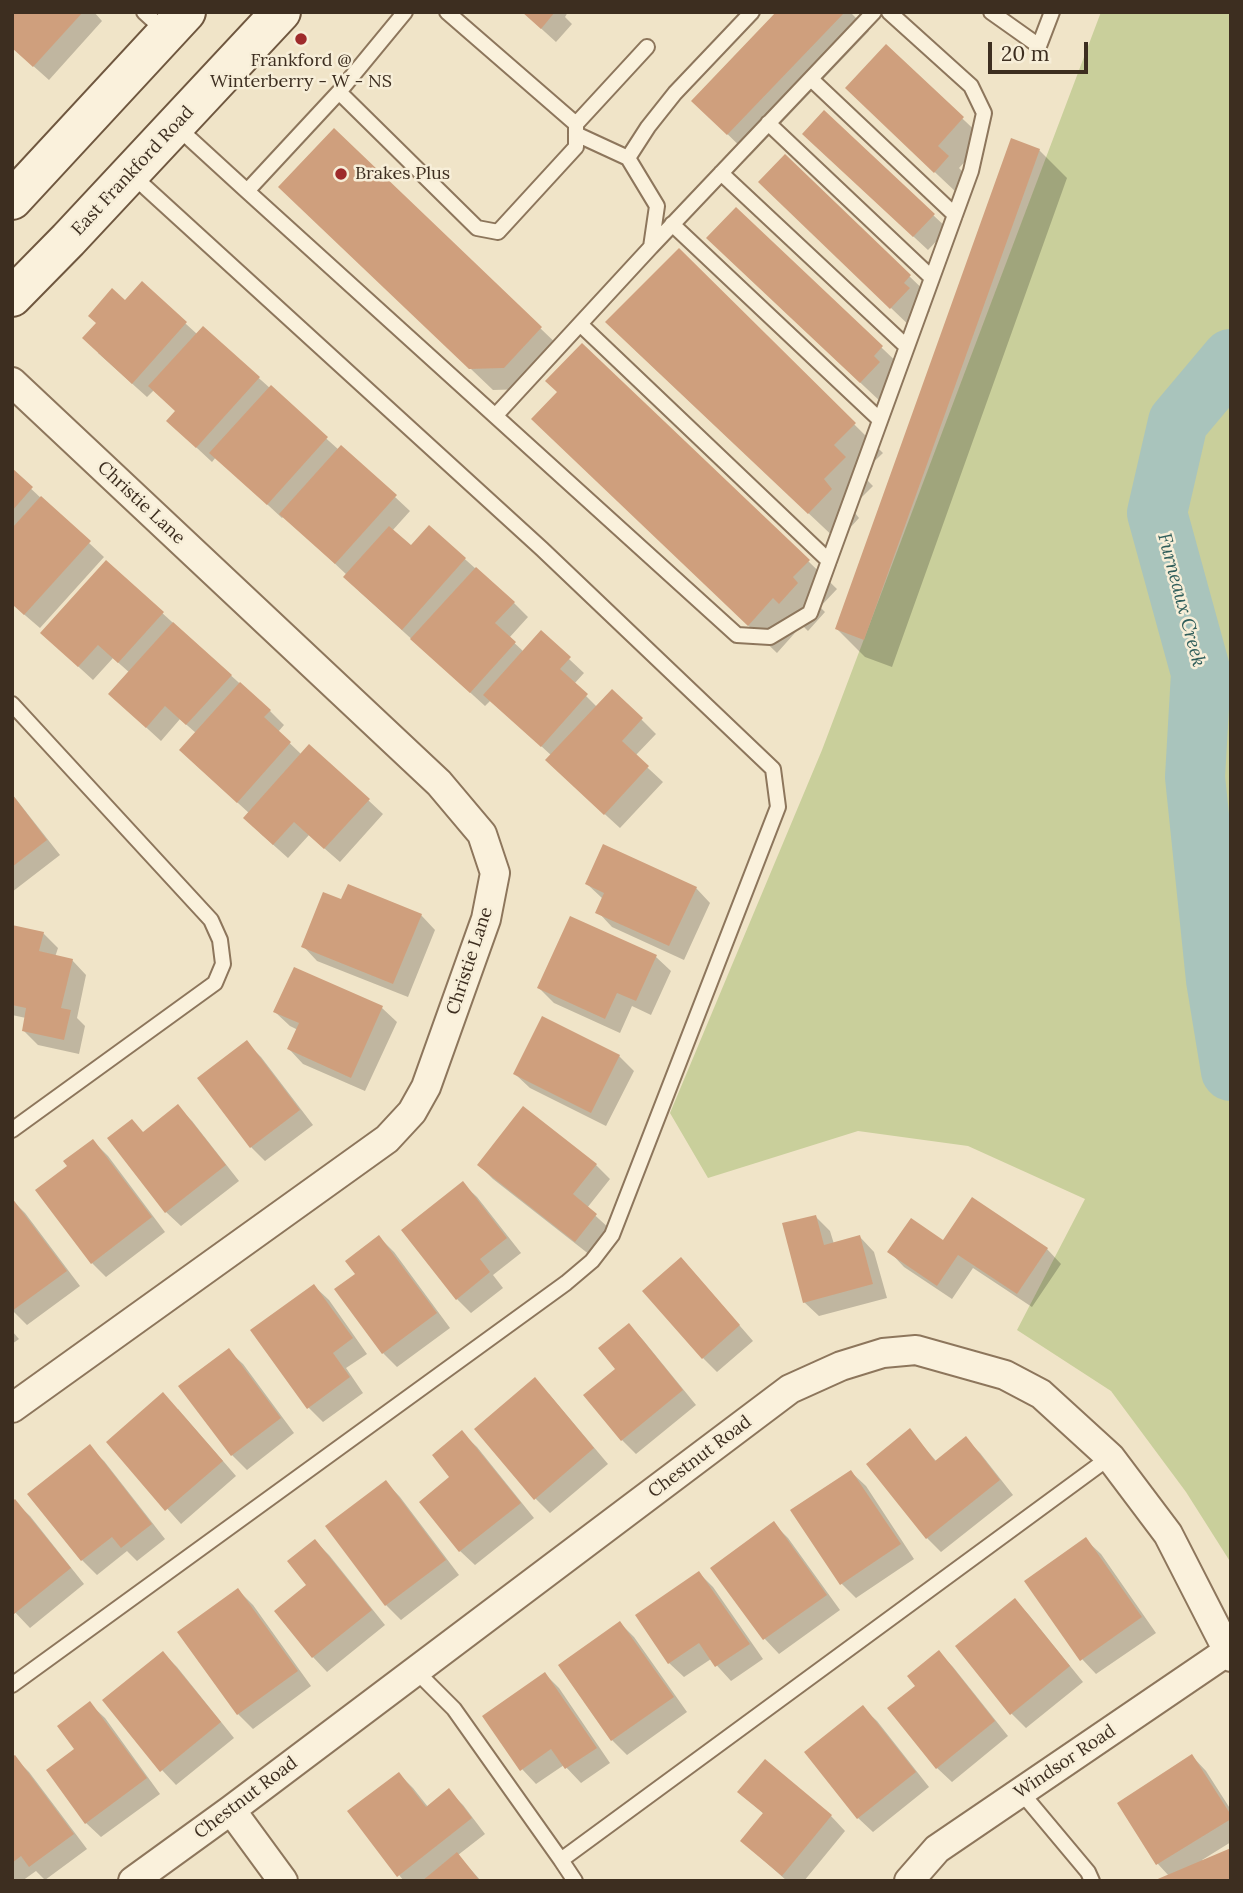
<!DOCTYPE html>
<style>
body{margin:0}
#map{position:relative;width:1243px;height:1893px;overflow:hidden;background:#f0e4c8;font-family:Lora,serif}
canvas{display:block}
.frame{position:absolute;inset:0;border:14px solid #3d2e20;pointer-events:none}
.scale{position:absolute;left:988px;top:42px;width:100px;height:32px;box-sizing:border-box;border:4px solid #3d2e20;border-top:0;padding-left:9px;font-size:21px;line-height:24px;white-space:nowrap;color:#3d2e20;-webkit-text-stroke:5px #f7eed8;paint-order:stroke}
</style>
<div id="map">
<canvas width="1243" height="1893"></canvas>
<div class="frame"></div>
<div class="scale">20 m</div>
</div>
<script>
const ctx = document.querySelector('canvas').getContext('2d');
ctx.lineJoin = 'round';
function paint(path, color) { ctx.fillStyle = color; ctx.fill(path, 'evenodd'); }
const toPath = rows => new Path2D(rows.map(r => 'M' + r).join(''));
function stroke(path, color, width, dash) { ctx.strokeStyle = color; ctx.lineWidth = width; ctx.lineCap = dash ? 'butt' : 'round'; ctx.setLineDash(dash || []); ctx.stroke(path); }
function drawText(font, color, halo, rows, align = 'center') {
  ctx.font = font + ' Lora,serif'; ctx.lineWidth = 5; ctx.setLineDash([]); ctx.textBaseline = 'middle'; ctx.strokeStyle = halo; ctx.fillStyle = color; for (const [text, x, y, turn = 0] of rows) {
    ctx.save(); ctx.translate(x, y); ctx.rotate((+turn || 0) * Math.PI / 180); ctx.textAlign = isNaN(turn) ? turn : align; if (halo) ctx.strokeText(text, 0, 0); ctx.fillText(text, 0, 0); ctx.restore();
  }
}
paint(toPath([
 [1101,12,1231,12,1231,1563,1186,1492,1111,1391,1017,1330,1085,1199,968,1146,858,1131,708,1178,670,1113,822,750]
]), '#c9cf9b');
paint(toPath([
 [12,12,94,12,102,21,49,80,12,47],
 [523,12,568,12,565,17,572,24,556,42],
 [778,12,850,12,869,31,750,156,715,122],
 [886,46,985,140,959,168,970,179,957,193,869,110],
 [334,131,563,350,526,389,493,390,302,208],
 [818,148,933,215,948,229,928,250],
 [1039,150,1067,178,892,667,865,657,837,629],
 [785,157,932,298,924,305,930,311,913,329,782,204],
 [736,209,904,369,882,403,730,260],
 [679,250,883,453,861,474,873,486,851,508,859,518,838,541,635,350],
 [142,284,197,334,203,328,339,450,395,497,410,511,392,531,411,548,429,527,514,603,528,617,509,638,524,652,541,633,584,673,574,684,597,707,641,719,656,734,635,756,663,782,620,828,562,775,552,756,491,700,485,706,360,592,347,575,284,516,282,518,216,457,212,462,183,435,177,411,154,390,147,397,98,353,125,302],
 [562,447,808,561,837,589,820,607,825,612,808,631,802,625,777,653],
 [12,471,104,557,40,628,12,604],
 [106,562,270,711,284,725,278,732,302,755,368,800,383,814,340,862,309,835,288,858,260,833,249,813,196,765,196,733,180,719,161,741,125,708,130,673,113,658,93,680,57,647],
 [12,794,60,855,12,892],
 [587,884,696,888,710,903,684,960,612,927,598,912,602,898],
 [342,901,421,915,435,930,408,997,317,961,303,946],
 [571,918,656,957,671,971,651,1015,632,1006,620,1033,554,1003,539,988],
 [12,927,43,933,58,948,55,957,72,960,86,975,77,1018,85,1026,79,1054,38,1045,23,1030,26,1018,12,1015],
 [382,1008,397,1022,365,1091,303,1064,289,1049,298,1030,290,1026,275,1012],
 [247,1043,261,1057,313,1125,265,1161,251,1147],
 [619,1056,634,1071,606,1126,530,1088,515,1074],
 [178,1107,192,1121,239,1181,181,1226,166,1212,144,1133],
 [93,1141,108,1156,165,1232,106,1277,92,1263,69,1166],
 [479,1165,596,1165,610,1179,587,1208,611,1230,590,1255,493,1179],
 [462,1183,477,1197,521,1253,493,1275,503,1288,471,1313,457,1299],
 [12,1200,25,1213,80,1286,27,1325,12,1310],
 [816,1217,830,1231,834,1244,860,1237,874,1252,887,1298,819,1316,804,1302],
 [379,1237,394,1252,450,1328,397,1367,383,1353,357,1274],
 [943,1242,1047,1249,1061,1264,1032,1307,973,1268,952,1299,904,1267,890,1252],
 [695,1274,753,1341,717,1372,703,1358],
 [314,1286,329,1300,367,1354,346,1368,363,1393,323,1422,308,1407],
 [629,1325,643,1340,696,1405,636,1454,622,1440,617,1369],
 [12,1331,19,1339,12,1344],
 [228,1350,243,1364,294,1433,247,1470,232,1455,180,1387],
 [549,1394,608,1464,550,1513,535,1498],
 [178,1409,236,1476,181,1524,108,1442],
 [909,1430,937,1462,966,1439,980,1453,1013,1495,941,1552,927,1538],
 [462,1433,477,1447,534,1518,475,1565,460,1551],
 [89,1447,104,1461,165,1539,137,1561,127,1551,97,1575,82,1560,30,1494],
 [851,1472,866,1486,914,1559,856,1598,841,1583],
 [386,1482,400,1497,459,1575,401,1620,386,1605],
 [15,1502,30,1516,84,1584,30,1628,12,1609],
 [774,1524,788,1538,840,1610,779,1654,765,1639,713,1568],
 [1086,1540,1101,1554,1156,1633,1096,1674,1082,1659],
 [315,1541,329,1555,385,1625,327,1672,313,1657,309,1586],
 [699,1573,713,1587,763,1659,731,1681,711,1659,684,1677,669,1663],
 [238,1590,253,1605,311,1686,253,1729,238,1714,180,1633],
 [1015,1600,1029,1615,1083,1682,1026,1728,1011,1713],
 [620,1623,634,1637,687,1712,627,1755,612,1740,560,1666],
 [939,1652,953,1667,1008,1736,952,1782,937,1768,917,1686],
 [163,1653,177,1667,234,1738,176,1785,162,1770],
 [545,1674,559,1688,610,1763,581,1783,564,1765,536,1784,522,1769],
 [90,1704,105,1718,160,1794,101,1837,86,1823,76,1750],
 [862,1707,877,1721,929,1787,873,1832,858,1818],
 [1192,1756,1206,1771,1231,1810,1231,1842,1202,1860,1203,1862,1169,1876,1158,1864,1119,1803],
 [15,1758,29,1772,87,1849,45,1880,36,1871,22,1881,12,1880,12,1759],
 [399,1774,413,1788,428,1807,449,1791,463,1805,485,1834,458,1855,481,1881,404,1881,399,1875],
 [739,1792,831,1816,845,1831,804,1881,787,1881,742,1841,764,1814]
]), '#0003');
stroke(toPath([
 [1231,359,1178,422,1157,513,1201,673,1195,777,1216,980,1231,1071]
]), '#a9c4bc', 60);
paint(toPath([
 [12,12,83,12,33,67,12,48],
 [522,12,555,12,541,29],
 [776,12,845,12,727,135,691,101],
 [886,44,964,117,938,146,949,156,934,173,845,88],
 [824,110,935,214,913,237,802,134],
 [334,128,542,327,504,368,469,369,278,187],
 [1011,138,1040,149,864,640,835,629],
 [785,154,911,275,904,283,910,288,890,309,758,182],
 [736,207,883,346,874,356,880,362,860,383,706,238],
 [679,248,856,423,834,445,846,457,824,479,832,489,808,514,605,322],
 [142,281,187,322,132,384,82,338,96,323,88,316,112,288,125,300],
 [203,326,260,377,196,448,166,421,175,411,148,386],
 [582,343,810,560,793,577,798,583,779,604,773,598,748,626,531,419,557,392,545,381],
 [271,385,328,437,267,505,209,453],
 [341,445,397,495,335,564,279,514],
 [12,468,33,487,12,511],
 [41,496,91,541,24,615,12,604,12,528],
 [429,525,466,558,402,630,343,577,389,526,411,545],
 [106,560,164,612,118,663,98,645,78,667,40,633],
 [476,567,515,602,495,623,516,642,470,693,410,639],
 [173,622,232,675,186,725,165,706,146,728,108,694],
 [541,630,571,657,560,669,588,694,541,747,483,695],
 [240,682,271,710,264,717,291,742,237,803,179,750],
 [612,689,643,718,622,741,649,766,604,815,545,760],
 [309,744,370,799,324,849,294,822,273,845,243,818],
 [12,794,47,840,12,867],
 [603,844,697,887,669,946,595,913,604,893,585,884],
 [348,884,422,914,393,984,301,947,323,892,341,899],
 [570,916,657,955,636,1001,617,993,605,1019,537,988],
 [12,925,44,932,39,951,73,959,61,1008,71,1010,64,1040,22,1031,26,1008,12,1005],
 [294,967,383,1006,351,1078,287,1049,299,1023,273,1012],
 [542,1016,620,1055,591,1113,513,1074],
 [247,1040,300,1110,250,1148,197,1078],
 [178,1104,226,1165,165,1213,107,1138,132,1119,143,1132],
 [523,1106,597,1164,573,1194,597,1214,575,1242,477,1165],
 [93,1139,152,1217,91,1264,35,1190,67,1166,63,1161],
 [463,1181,507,1238,480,1259,490,1272,456,1300,401,1230],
 [972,1197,1048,1248,1017,1294,958,1255,937,1286,887,1252,911,1218,943,1240],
 [12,1198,67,1271,12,1311],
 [816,1215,824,1245,860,1235,873,1284,803,1303,782,1223],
 [379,1235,437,1313,382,1354,334,1289,355,1274,345,1261],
 [681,1257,740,1325,702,1359,642,1291],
 [314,1284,353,1338,333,1353,350,1377,307,1409,250,1330],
 [629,1323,683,1390,621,1441,583,1395,615,1369,598,1348],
 [229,1348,281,1418,231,1456,178,1386],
 [535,1377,594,1448,534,1500,474,1429],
 [163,1392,223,1461,165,1511,106,1442],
 [910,1428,935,1461,966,1436,1000,1480,926,1539,866,1464],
 [462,1430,521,1503,459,1552,419,1502,449,1477,432,1455],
 [90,1444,152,1524,121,1548,112,1537,81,1561,27,1494],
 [851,1470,901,1544,840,1585,790,1510],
 [386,1480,446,1560,385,1606,325,1526],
 [15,1499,71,1568,14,1614,12,1612,12,1502],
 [774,1521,827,1595,763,1640,710,1568],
 [1086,1537,1142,1617,1080,1661,1024,1581],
 [315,1539,372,1610,312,1658,274,1611,306,1585,287,1561],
 [699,1571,750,1644,715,1667,699,1643,668,1664,635,1615],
 [238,1588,298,1671,237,1715,177,1632],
 [1015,1598,1070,1666,1010,1715,955,1646],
 [620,1621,674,1697,611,1741,558,1665],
 [939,1650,995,1721,936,1769,887,1708,915,1686,907,1676],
 [163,1651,221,1722,160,1772,102,1700],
 [545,1672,597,1748,565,1769,551,1749,520,1771,482,1716],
 [90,1701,147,1778,85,1824,46,1770,74,1749,57,1726],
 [863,1705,916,1772,857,1819,804,1752],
 [1192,1754,1231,1815,1231,1819,1156,1865,1117,1803],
 [15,1755,74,1834,29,1867,21,1856,12,1863,12,1757],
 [765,1759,832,1815,782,1876,740,1841,763,1813,737,1792],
 [399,1772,426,1807,449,1788,472,1818,397,1877,347,1811],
 [1231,1848,1231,1881,1153,1881],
 [457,1852,480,1881,422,1881]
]), '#cf9f7d');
const lane = toPath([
 [144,12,167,33],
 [447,12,576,124,576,147,498,232,477,228,339,92,247,191,737,635,770,637,810,613,971,171,984,113,971,86,889,12],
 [991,12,1039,46,1052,12],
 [811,79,955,215],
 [339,92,405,12],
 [768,123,932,278],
 [576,124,647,47],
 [176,126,247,191],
 [576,134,628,158],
 [721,173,907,347],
 [672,224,880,420],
 [651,247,874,12],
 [580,324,829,561],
 [496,415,651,247,657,206,628,158,648,127,675,93,752,12],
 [12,704,211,920,220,940,223,964,215,983,12,1130],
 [415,1670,454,1709,561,1860,1110,1457],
 [12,1685,566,1283,592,1261,612,1235,778,807,773,769,542,549,132,175],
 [1021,1792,1088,1872,1092,1881],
 [561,1860,575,1881]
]);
const street = toPath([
 [12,382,439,783,482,834,495,873,486,919,426,1087,412,1112,387,1139,12,1408],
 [231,1810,283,1881],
 [133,1881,231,1810,790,1389,841,1366,883,1353,916,1350,1005,1375,1041,1394,1110,1457,1168,1534,1231,1657],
 [909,1881,937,1849,1228,1651]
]);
const secondary = toPath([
 [12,200,186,12],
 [12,297,68,240,281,12]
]);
stroke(lane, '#8d765c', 18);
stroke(street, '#8d765c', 32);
stroke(secondary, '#6f573f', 42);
stroke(lane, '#faf1dc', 14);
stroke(street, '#faf1dc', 28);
stroke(secondary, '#faf1dc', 38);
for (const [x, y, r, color] of [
 [301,39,7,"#9e2a2b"],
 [341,174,7,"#9e2a2b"]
]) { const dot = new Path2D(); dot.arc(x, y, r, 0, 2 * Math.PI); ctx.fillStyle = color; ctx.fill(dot); stroke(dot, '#f7eed8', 2.5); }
drawText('18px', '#3d2e20', '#f7eed8', [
 ["Frankford @",301,61],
 ["Winterberry - W - NS",301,82],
 ["Brakes Plus",355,174,"left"]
]);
drawText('18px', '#3d2e20', '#f7eed8', [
 ["East Frankford Road",133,171,-47],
 ["Christie Lane",141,503,43],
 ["Christie Lane",470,961,-72],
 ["Chestnut Road",700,1457,-37],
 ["Windsor Road",1065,1762,-34],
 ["Chestnut Road",246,1798,-37]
]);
drawText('italic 19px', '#2f5d5a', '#f7eed8', [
 ["Furneaux Creek",1181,600,75]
]);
</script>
